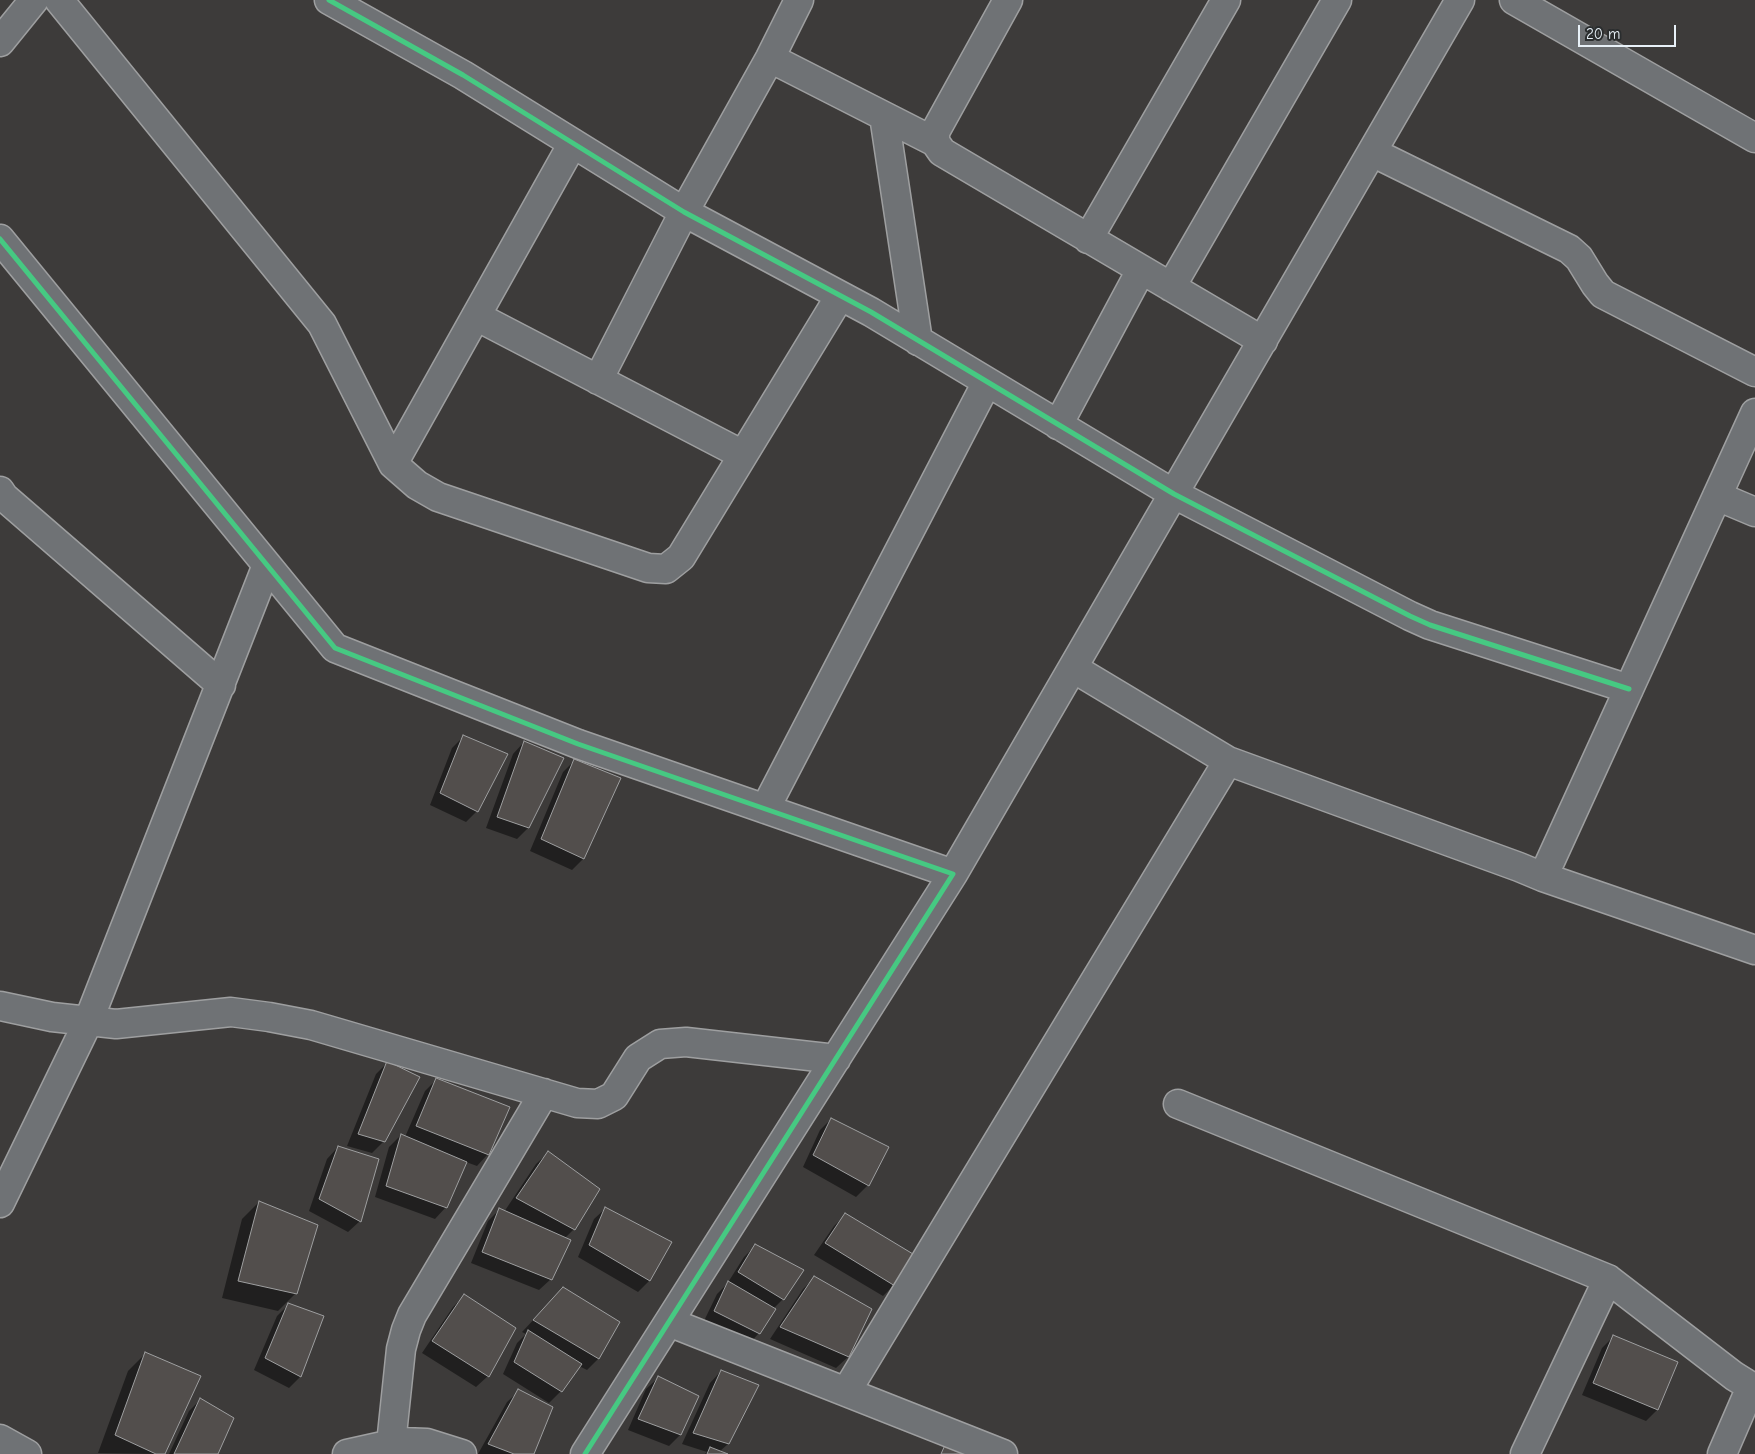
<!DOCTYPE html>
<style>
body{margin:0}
#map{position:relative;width:1755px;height:1454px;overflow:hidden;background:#3d3b3a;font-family:"Comic Neue",sans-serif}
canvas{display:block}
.scale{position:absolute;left:1578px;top:25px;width:98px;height:22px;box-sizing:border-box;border:2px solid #e8f1f8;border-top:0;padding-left:6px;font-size:15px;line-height:18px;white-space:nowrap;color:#e8f1f8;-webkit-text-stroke:4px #2a2d2e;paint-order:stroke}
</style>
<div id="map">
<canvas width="1755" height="1454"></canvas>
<div class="scale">20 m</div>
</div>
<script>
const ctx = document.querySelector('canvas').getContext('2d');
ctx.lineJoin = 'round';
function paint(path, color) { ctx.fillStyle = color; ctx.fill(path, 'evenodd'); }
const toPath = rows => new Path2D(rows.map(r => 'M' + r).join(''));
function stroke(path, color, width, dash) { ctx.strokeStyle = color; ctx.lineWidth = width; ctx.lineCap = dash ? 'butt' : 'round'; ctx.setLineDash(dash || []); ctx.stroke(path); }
paint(toPath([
 [464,736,477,811,466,822,430,805,452,748],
 [524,742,528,828,517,839,486,828,513,754],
 [574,761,619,779,583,859,572,870,530,851,563,772],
 [387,1063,384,1141,372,1153,347,1146,376,1074],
 [436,1080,488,1154,477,1166,466,1162,446,1207,435,1219,375,1197,389,1147,401,1135,405,1137,425,1091],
 [831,1119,888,1147,868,1185,856,1197,803,1167,820,1130],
 [338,1147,360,1221,348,1232,309,1211,327,1159],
 [548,1153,574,1229,564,1239,551,1279,539,1290,471,1263,488,1221,499,1210,504,1212,536,1164],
 [259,1202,296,1293,278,1311,222,1298,242,1219],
 [606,1208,671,1242,649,1281,638,1292,578,1257,594,1219],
 [846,1214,894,1285,883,1296,814,1255,834,1226],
 [755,1246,783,1299,774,1308,759,1333,748,1345,703,1323,717,1294,727,1284,744,1257],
 [814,1278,871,1309,848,1357,836,1368,770,1339,803,1289],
 [464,1296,488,1376,476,1387,422,1353,453,1307],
 [552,1300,618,1322,598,1359,587,1370,579,1366,561,1391,549,1403,503,1374,517,1343,526,1334,522,1332],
 [288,1305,323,1317,300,1377,289,1388,254,1370,277,1316],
 [1613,1337,1676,1363,1657,1410,1646,1421,1582,1395,1602,1348],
 [145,1354,163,1454,98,1453,128,1371],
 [721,1371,728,1444,719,1452,724,1454,705,1454,707,1452,682,1444,710,1383],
 [658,1378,680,1435,669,1446,628,1430,646,1389],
 [519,1391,533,1454,478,1454,507,1402],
 [200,1400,217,1454,169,1454,189,1411]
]), '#0007');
const building = toPath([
 [463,735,508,754,478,812,440,793,463,735],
 [524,741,564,758,529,828,497,817,524,741],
 [574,759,621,778,584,859,541,839,574,759],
 [387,1061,420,1077,385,1142,358,1134,387,1061],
 [436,1078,510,1107,489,1155,416,1126,436,1078],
 [831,1118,889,1147,869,1186,813,1155,831,1118],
 [401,1134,467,1162,447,1208,386,1186,401,1134],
 [338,1146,379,1159,361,1222,319,1199,338,1146],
 [548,1151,600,1189,575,1230,516,1198,548,1151],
 [259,1201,318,1225,297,1294,238,1281,259,1201],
 [605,1207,672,1242,650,1281,589,1245,605,1207],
 [499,1208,571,1240,552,1280,482,1252,499,1208],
 [845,1213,918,1257,895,1286,825,1243,845,1213],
 [755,1244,804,1270,784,1300,738,1272,755,1244],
 [814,1276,872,1309,849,1357,780,1327,814,1276],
 [728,1281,776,1309,760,1334,714,1311,728,1281],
 [563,1287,620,1322,599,1359,533,1320,563,1287],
 [464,1294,516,1328,489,1377,432,1341,464,1294],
 [288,1303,324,1316,301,1377,265,1358,288,1303],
 [528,1330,582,1364,562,1392,514,1362,528,1330],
 [1613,1335,1678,1362,1658,1410,1593,1383,1613,1335],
 [145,1352,201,1376,165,1454,156,1454,115,1435,145,1352],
 [721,1370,759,1385,729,1444,693,1433,721,1370],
 [658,1376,699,1396,681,1435,638,1419,658,1376],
 [518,1389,553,1407,534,1454,514,1454,488,1444,518,1389],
 [200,1398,234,1418,218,1454,174,1454,200,1398],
 [945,1445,967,1454,941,1454,945,1445],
 [710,1447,728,1454,707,1454,710,1447]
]);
paint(building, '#524e4c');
stroke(building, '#9e9fa0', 1);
const minor = toPath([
 [59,0,322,324,393,464,417,485,438,497,648,568,666,569,681,557,840,296],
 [329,0,463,75,684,212,871,312,1174,494,1410,616,1430,625,1629,689],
 [1008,0,935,132,935,142,942,152,1263,341],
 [1514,0,1755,138],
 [0,42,34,0],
 [770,58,935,142],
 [884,116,918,341],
 [1372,152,1569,249,1579,258,1595,284,1603,294,1755,372],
 [0,239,335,648,578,744,953,874,585,1454],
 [1088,239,1226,0],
 [1171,287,1337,0],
 [476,316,743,455],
 [598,380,684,212,770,58,799,0],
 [1058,425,1141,270],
 [393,464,573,143],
 [0,491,4,497,221,685],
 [1717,496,1755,512],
 [1073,668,1228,761,1519,867,1543,877,1755,950],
 [765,809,987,382],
 [953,874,1460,0],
 [1543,877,1755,413],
 [0,1006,52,1017,116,1024,231,1012,269,1017,311,1025,577,1103,598,1104,614,1096,638,1058,660,1044,686,1042,836,1059],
 [1178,1104,1608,1279,1734,1376,1755,1389],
 [0,1203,88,1022,267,565],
 [669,1322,1003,1454],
 [846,1392,1228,761],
 [0,1439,27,1454],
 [391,1444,401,1349,406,1330,412,1315,544,1093],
 [347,1454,401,1442,427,1443,462,1454],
 [1525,1454,1608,1279],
 [1722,1454,1751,1387]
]);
stroke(minor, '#9e9fa0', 31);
stroke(minor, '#6f7275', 28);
stroke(toPath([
 [329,0,463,75,684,212,871,312,1174,494,1410,616,1430,625,1629,689],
 [0,239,335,648,578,744,953,874,585,1454]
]), '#46c982', 5);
</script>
